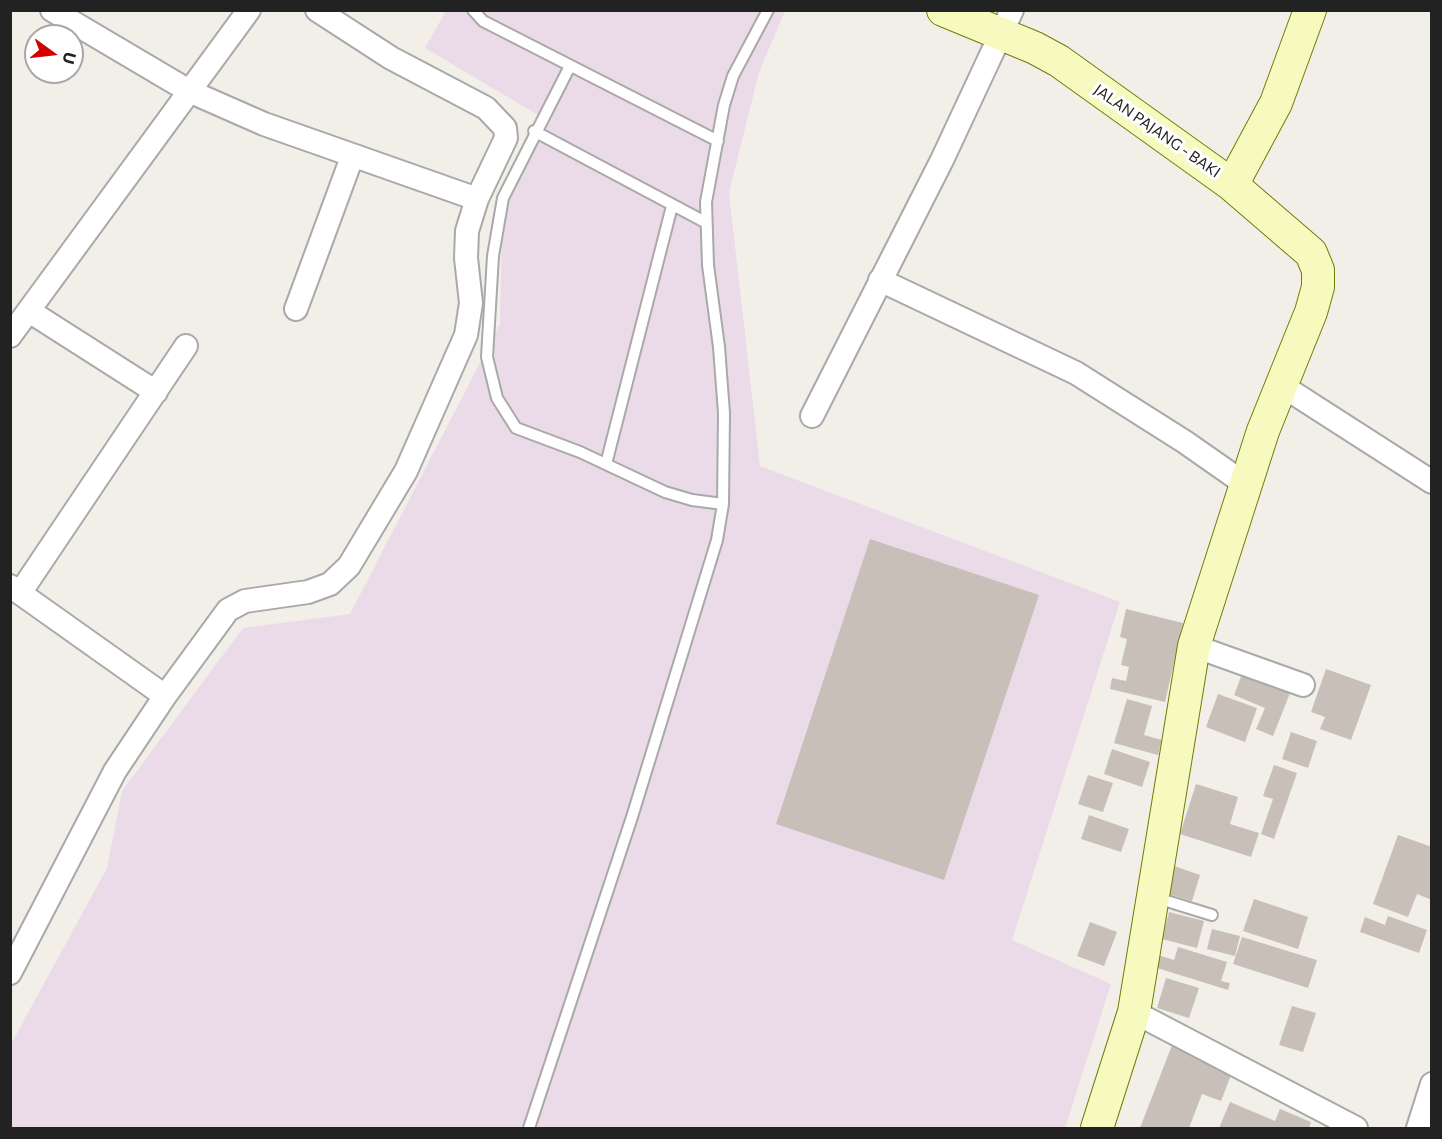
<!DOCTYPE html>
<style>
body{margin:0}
#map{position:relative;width:1442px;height:1139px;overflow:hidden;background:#f2efe9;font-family:Commissioner,sans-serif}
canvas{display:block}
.frame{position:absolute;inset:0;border:12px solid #222;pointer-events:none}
.north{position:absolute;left:24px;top:24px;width:60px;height:60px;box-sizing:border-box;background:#fff;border:2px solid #a7a7a7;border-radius:50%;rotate:105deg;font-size:16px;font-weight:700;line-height:24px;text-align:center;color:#222}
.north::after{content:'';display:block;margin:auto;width:21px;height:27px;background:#d40000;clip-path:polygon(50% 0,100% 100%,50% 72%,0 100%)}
</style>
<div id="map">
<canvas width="1442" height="1139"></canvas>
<div class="frame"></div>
<div class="north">U</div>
</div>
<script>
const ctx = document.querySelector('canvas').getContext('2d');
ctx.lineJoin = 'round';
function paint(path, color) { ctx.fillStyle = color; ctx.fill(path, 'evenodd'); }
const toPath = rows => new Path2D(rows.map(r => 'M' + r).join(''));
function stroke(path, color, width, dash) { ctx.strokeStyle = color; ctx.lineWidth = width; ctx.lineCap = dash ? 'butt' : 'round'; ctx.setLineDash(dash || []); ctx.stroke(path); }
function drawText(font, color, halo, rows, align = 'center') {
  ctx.font = font + ' Commissioner,sans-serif'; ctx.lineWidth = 6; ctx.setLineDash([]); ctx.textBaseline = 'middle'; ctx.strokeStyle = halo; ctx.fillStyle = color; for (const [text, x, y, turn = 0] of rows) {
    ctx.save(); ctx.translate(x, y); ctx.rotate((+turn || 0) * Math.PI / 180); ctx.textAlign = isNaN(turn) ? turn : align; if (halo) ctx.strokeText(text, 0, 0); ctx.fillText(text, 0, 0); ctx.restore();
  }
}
paint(toPath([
 [446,11,785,11,759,72,729,193,760,466,1120,602,1012,940,1111,984,1065,1128,11,1128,11,1044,107,868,122,791,243,628,350,614,500,324,502,220,543,118,425,48]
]), '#ebdbe8');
paint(toPath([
 [870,539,1039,595,944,880,776,824],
 [1126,609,1183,623,1165,702,1110,689,1112,678,1126,681,1129,667,1121,665,1127,639,1120,637],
 [1244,669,1292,688,1273,736,1256,729,1265,708,1234,695],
 [1326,669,1371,685,1351,740,1320,729,1325,717,1311,712],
 [1218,694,1257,708,1245,742,1206,727],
 [1127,699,1152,706,1144,735,1162,740,1158,755,1114,743],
 [1291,732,1317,741,1308,768,1282,759],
 [1112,749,1150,762,1142,787,1104,774],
 [1274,765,1297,773,1274,839,1261,834,1273,799,1263,796],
 [1088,775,1113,783,1103,812,1078,804],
 [1196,784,1238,797,1230,824,1259,833,1251,857,1180,834],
 [1089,815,1129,829,1121,852,1081,839],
 [1398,835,1432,847,1432,900,1417,894,1408,917,1373,904],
 [1174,866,1200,875,1192,901,1165,893],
 [1254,899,1308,917,1298,949,1243,931],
 [1169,912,1204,921,1197,948,1162,939],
 [1388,916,1427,930,1419,953,1360,932,1365,917,1385,925],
 [1090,922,1117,932,1104,966,1077,956],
 [1212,929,1240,936,1235,956,1207,949],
 [1242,937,1317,960,1308,988,1233,964],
 [1178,947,1227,962,1221,981,1230,983,1228,990,1154,967,1158,955,1174,960],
 [1166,978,1199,988,1189,1018,1157,1008],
 [1292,1006,1316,1013,1303,1052,1279,1045],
 [1174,1040,1233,1070,1221,1101,1202,1094,1189,1128,1140,1128],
 [1230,1102,1275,1121,1280,1109,1311,1122,1309,1128,1219,1128]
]), '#c7bfb8');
const lane = toPath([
 [473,10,483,21,718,141],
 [570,66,503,198,493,256,487,357,497,398,516,428,580,452,665,492,692,500,723,504],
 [534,131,705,222],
 [606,464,672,206],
 [1157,898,1212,915],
 [529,1128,632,817,717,540,723,504,724,413,719,347,708,265,706,202,724,105,733,76,768,10]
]);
const street = toPath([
 [52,10,189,91,264,124,477,199],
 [880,280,1076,373,1185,442,1245,484],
 [296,309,352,157],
 [29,311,156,392],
 [10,336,249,10],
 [1281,385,1432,482],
 [812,416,942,160,1012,10],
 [10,586,165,696],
 [20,593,186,346],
 [1194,646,1303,685],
 [10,973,115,771,165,696,228,610,245,601,308,592,330,584,349,566,406,471,466,335,471,303,466,258,467,231,477,199,506,138,505,128,486,108,391,58,317,10],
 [1134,1012,1356,1128],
 [1418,1128,1432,1084]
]);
const secondary = toPath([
 [943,10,1035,48,1059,61,1232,185,1276,103,1310,10],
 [1097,1128,1134,1012,1194,646,1263,431,1311,312,1318,287,1318,270,1311,253,1232,185]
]);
stroke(lane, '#a9a9a9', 14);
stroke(street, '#a9a9a9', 26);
stroke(secondary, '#707d05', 34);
stroke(lane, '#fff', 10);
stroke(street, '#fff', 22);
stroke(secondary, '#f7fabf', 32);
drawText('15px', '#222', '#fff', [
 ["JALAN PAJANG - BAKI",1157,131,35]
]);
</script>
